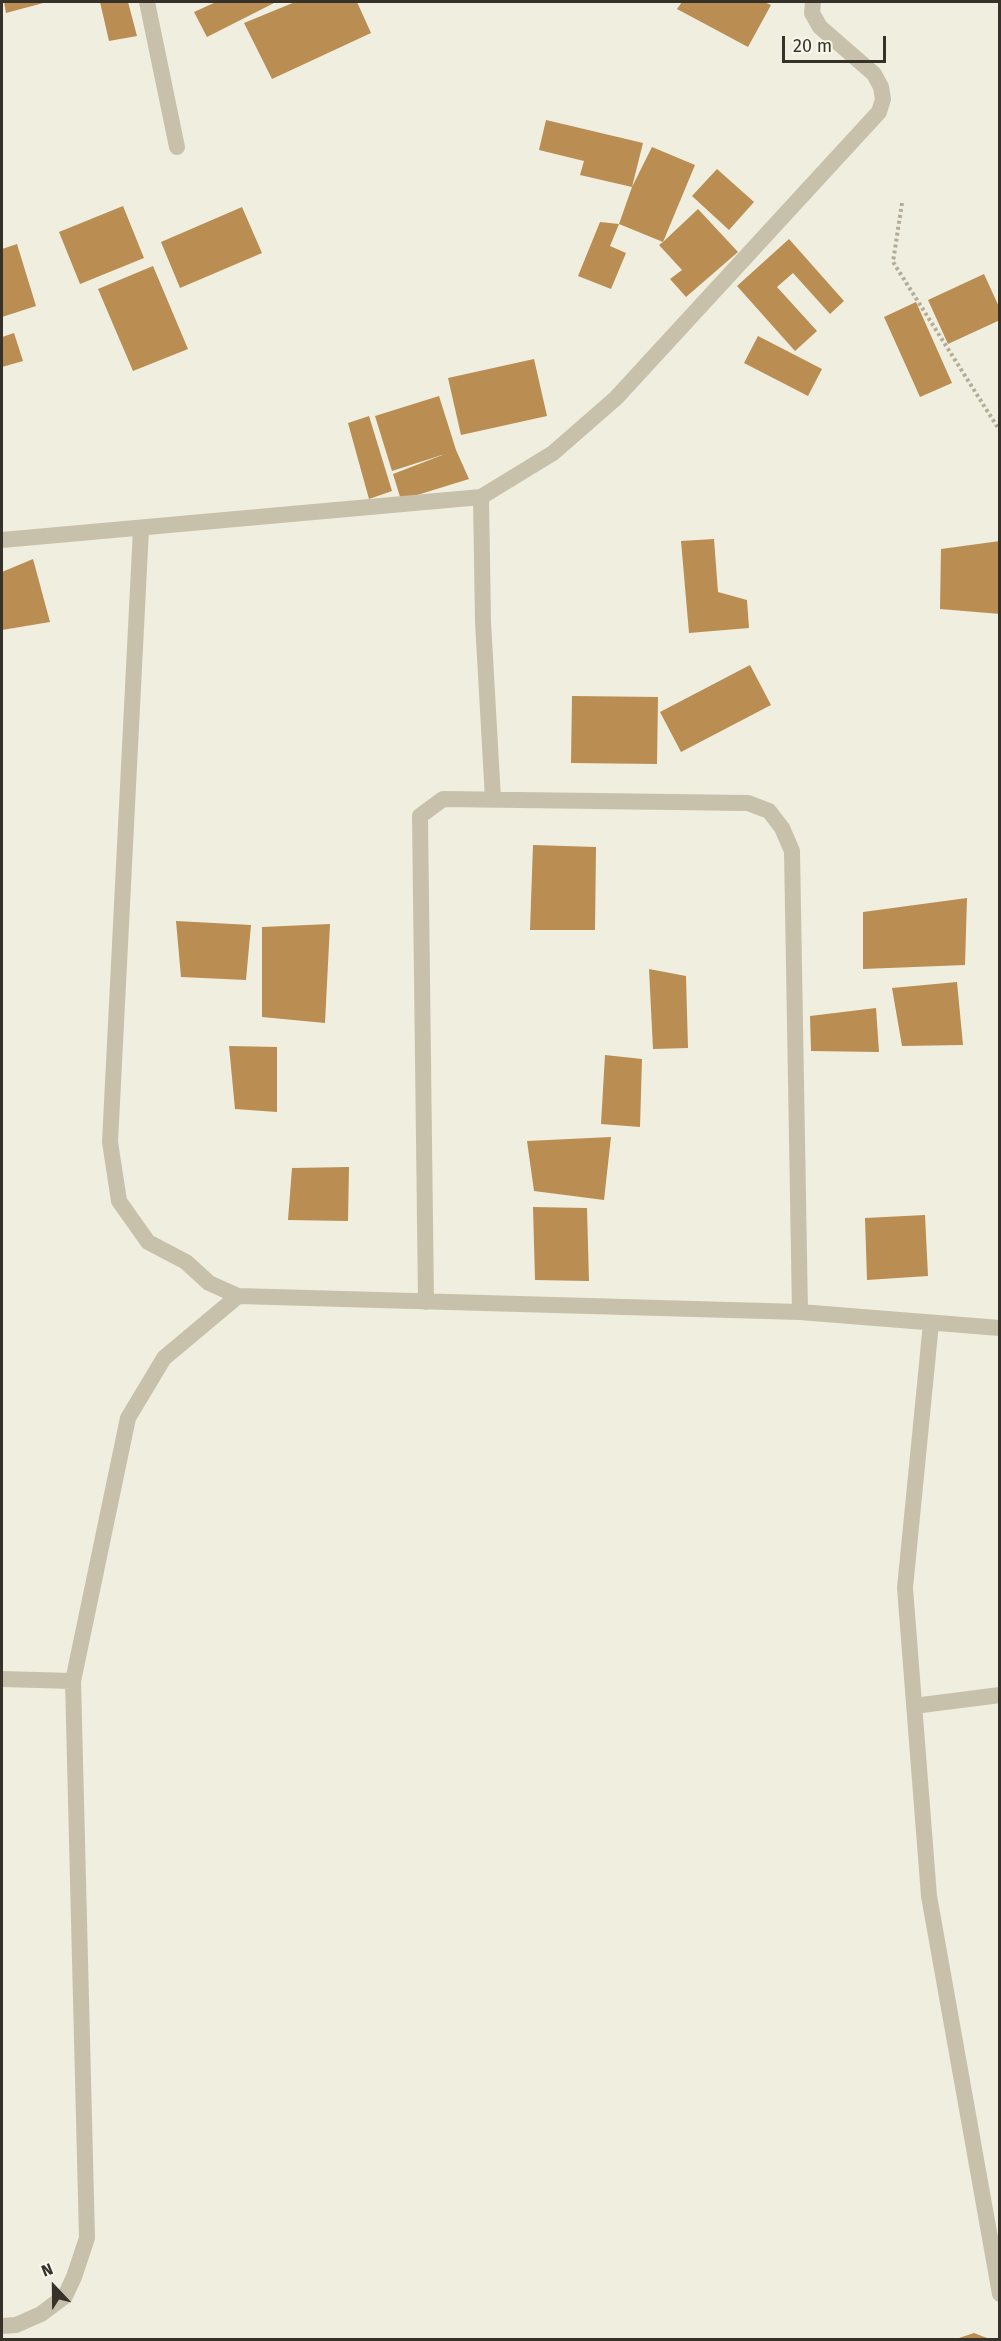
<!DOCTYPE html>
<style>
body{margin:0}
#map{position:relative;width:1001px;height:2341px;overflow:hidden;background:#f0eedf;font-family:"Fira Sans",sans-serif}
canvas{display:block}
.frame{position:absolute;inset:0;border:3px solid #36322a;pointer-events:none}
.north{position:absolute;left:24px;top:2257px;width:60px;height:60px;-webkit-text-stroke:4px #f8f6eb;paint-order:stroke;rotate:338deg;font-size:16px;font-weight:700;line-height:24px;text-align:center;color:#36322a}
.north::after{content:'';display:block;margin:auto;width:21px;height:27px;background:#36322a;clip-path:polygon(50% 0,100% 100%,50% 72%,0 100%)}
.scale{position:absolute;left:782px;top:36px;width:104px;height:27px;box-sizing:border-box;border:3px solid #36322a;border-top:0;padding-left:8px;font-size:18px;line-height:21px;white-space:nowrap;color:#36322a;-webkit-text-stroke:4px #f8f6eb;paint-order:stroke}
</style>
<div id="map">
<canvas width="1001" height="2341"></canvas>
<div class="frame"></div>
<div class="north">N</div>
<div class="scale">20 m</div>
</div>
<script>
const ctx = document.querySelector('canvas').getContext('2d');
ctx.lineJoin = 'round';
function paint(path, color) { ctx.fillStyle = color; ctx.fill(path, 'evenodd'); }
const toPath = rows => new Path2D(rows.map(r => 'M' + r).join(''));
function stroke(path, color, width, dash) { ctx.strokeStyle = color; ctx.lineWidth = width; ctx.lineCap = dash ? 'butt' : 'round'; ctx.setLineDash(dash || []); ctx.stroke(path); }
paint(toPath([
 [4,2,47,2,6,13],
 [100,2,128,2,137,36,109,41],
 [216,2,276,2,207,37,194,12],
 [295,2,357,2,371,33,272,79,244,23],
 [682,2,764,2,771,5,748,47,677,9],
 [546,120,643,143,632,187,580,175,584,161,539,150],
 [652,147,695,165,663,242,698,209,738,252,686,297,670,279,682,270,659,245,663,242,619,224,632,187],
 [717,169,754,202,729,230,692,196],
 [123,206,144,258,80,284,59,232],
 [242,207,262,253,180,288,161,242],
 [600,222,619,224,610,246,626,253,611,289,578,276],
 [789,239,844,301,830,314,793,273,777,287,817,331,795,351,737,286],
 [17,244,36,306,2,317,2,249],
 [153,266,188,349,133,371,98,289],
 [984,274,1000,309,1000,320,948,344,928,300],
 [916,302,952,383,920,397,884,317],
 [14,333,23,361,2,367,2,337],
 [758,336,822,369,808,396,744,363],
 [534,359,547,416,461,435,448,378],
 [439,396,456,450,469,479,401,500,393,474,445,454,392,471,375,416],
 [369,416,392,491,369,499,348,423],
 [714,539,718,592,747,600,749,628,689,633,681,541],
 [1000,541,1000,614,940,609,941,549],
 [33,559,50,622,2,630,2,572],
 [750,665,771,705,681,752,660,712],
 [572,696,658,697,657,764,571,763],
 [533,845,596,847,595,930,530,930],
 [967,898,965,965,863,969,863,912],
 [176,921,251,925,246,980,181,977],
 [330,924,325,1023,262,1017,262,927],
 [649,969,686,976,688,1048,653,1049],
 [957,982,963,1045,902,1046,892,988],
 [876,1008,879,1052,811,1051,810,1016],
 [229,1046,277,1047,277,1112,235,1109],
 [605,1055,642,1059,640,1127,601,1124],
 [611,1137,604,1200,534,1191,527,1141],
 [349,1167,348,1221,288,1220,292,1168],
 [533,1207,587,1208,589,1281,535,1280],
 [925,1215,928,1276,867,1280,865,1218],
 [974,2333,992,2340,956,2340,956,2339]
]), '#ba8d53');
stroke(toPath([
 [902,203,893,262,1000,431]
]), '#b3ac96', 4, [3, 3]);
stroke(toPath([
 [147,2,177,147],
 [481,497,553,453,616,398,879,112,883,99,881,87,874,74,820,27,812,13,813,2],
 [141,529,110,1142,119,1201,148,1242,186,1262,209,1283,238,1296,800,1312,1000,1328],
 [2,540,481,497,483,622,493,799],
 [426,1302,420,816,443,799,748,803,769,811,782,828,792,851,800,1312],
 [931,1323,905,1588,929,1896,1000,2294],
 [2,1679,73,1681],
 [914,1706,1000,1695],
 [2,2326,16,2325,41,2314,65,2296,74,2277,87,2238,73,1681,128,1418,164,1358,238,1296]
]), '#c7c1ac', 16);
</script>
